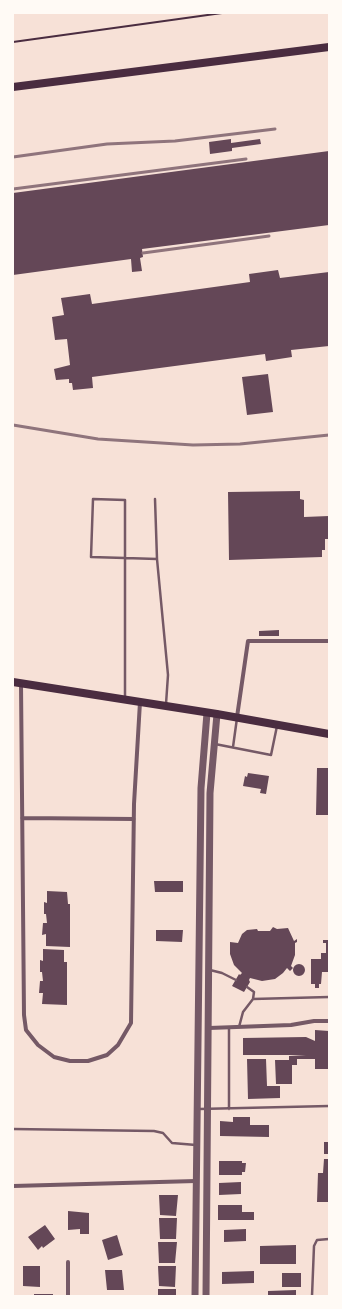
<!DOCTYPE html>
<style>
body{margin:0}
#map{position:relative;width:342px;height:1309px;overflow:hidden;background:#f7e1d7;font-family:"Varela Round",sans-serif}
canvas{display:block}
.frame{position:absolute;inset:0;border:14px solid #fffaf5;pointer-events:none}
</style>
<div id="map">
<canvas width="342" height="1309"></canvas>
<div class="frame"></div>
</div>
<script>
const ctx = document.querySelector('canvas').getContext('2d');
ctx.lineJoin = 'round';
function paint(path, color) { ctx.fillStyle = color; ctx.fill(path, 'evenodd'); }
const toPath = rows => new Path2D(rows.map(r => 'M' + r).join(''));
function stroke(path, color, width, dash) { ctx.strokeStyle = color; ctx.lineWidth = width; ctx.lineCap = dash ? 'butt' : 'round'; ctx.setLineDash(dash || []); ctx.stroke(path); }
paint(toPath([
 [231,139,231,143,260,139,261,144,232,148,232,151,210,154,209,142],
 [329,151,329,225,142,249,143,257,140,258,142,271,132,272,131,259,13,275,13,193],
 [278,270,280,278,329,272,329,346,291,350,292,357,266,361,265,354,92,377,93,388,73,390,72,383,69,383,69,379,56,380,54,369,70,365,67,339,55,340,52,317,64,315,61,298,90,294,92,304,250,282,249,274],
 [268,374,273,412,247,415,242,377],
 [300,491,300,499,304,500,304,517,329,516,329,539,325,539,325,550,322,550,322,557,229,560,228,492],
 [279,630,279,636,259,636,259,631],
 [317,768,329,768,329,815,316,815],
 [248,773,269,776,266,794,260,793,261,789,243,786,245,776,247,777],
 [154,881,183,881,183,892,155,892],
 [47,891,67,892,68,904,70,904,70,947,46,946,46,934,42,935,43,923,47,923,46,914,44,914,44,902,47,903],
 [273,927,277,929,288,928,294,941,297,939,297,942,295,943,295,955,291,966,293,968,290,971,287,968,283,973,275,979,262,981,250,978,249,980,250,982,244,992,232,986,239,974,240,975,242,973,234,965,230,954,230,942,238,943,242,934,247,930,257,929,258,931,270,931],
 [156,930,183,930,182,942,156,941],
 [323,940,329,940,329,972,322,972,321,984,319,984,319,988,315,988,315,984,311,984,311,959,321,959,321,953,326,953,326,943,323,943],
 [43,949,64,950,64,962,67,962,67,1005,42,1004,43,993,39,993,40,981,43,981,42,972,40,972,40,960,43,961],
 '293 970a6 6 0 1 1 12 0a6 6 0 1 1-12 0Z',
 [315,1030,329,1031,329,1069,315,1069,315,1059,297,1059,297,1065,292,1065,292,1084,276,1084,275,1060,289,1060,289,1056,306,1055,243,1055,243,1038,306,1037,315,1041],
 [247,1059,266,1059,267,1086,280,1086,280,1098,248,1099],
 [233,1117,250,1117,250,1125,269,1125,269,1137,220,1136,220,1121,233,1122],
 [324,1142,329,1142,329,1154,324,1154],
 [324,1159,329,1159,329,1202,317,1202,318,1173,323,1173],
 [219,1161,242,1161,242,1163,246,1163,245,1172,242,1172,242,1175,219,1175],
 [241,1182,241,1194,219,1195,219,1183],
 [159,1195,178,1195,176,1216,160,1215],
 [218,1205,242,1205,242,1212,254,1212,254,1220,218,1220],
 [68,1211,89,1213,89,1234,80,1234,80,1229,68,1230],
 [159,1218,177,1218,176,1239,160,1239],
 [45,1225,55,1239,43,1248,42,1246,38,1250,28,1237],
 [246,1229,246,1241,224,1242,224,1230],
 [117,1235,123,1255,108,1260,102,1240],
 [158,1242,177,1242,175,1263,159,1263],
 [296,1245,296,1264,260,1264,260,1246],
 [23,1266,40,1266,40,1287,23,1286],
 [158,1266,176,1266,175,1287,159,1286],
 [105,1270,122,1270,124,1290,107,1290],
 [254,1271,254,1283,222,1284,222,1272],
 [282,1273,301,1273,301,1287,282,1287],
 [158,1289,176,1289,176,1296,158,1296],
 [296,1290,296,1296,268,1296,268,1291],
 [34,1294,53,1294,53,1296,34,1296]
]), '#644757');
stroke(toPath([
 [13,42,222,13]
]), '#4a2c40', 2);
stroke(toPath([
 [157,559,168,675,166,704],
 [125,697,125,500,93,499,91,557,125,558,157,559,155,499],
 [215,744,271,755,277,726],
 [233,747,237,718],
 [210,970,222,973,236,980],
 [247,987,254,992,253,999],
 [239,1027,243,1012,253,999,329,997],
 [229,1028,229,1109],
 [199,1109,329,1106],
 [13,1129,154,1131,163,1133,172,1143,196,1145],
 [312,1296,314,1246,317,1240,329,1239]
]), '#755966', 2.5);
stroke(toPath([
 [21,684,24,1015,26,1030,38,1045,54,1057,70,1061,88,1061,107,1055,118,1045,131,1023,134,804,140,702],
 [237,717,248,641,329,641],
 [22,818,134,819],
 [209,1028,291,1025,314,1021,329,1021],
 [13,1186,196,1181],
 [68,1296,68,1262]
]), '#755966', 4);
stroke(toPath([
 [195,1296,201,788,207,713],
 [206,1296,210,793,217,714]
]), '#755966', 7);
stroke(toPath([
 [13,87,329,47],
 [13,682,217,714,329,734]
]), '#4a2c40', 8);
stroke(toPath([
 [13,157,107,144,175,141,275,129],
 [13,189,246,159],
 [143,253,269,236],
 [13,425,98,439,193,445,240,444,329,435]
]), '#8f747c', 3);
</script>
